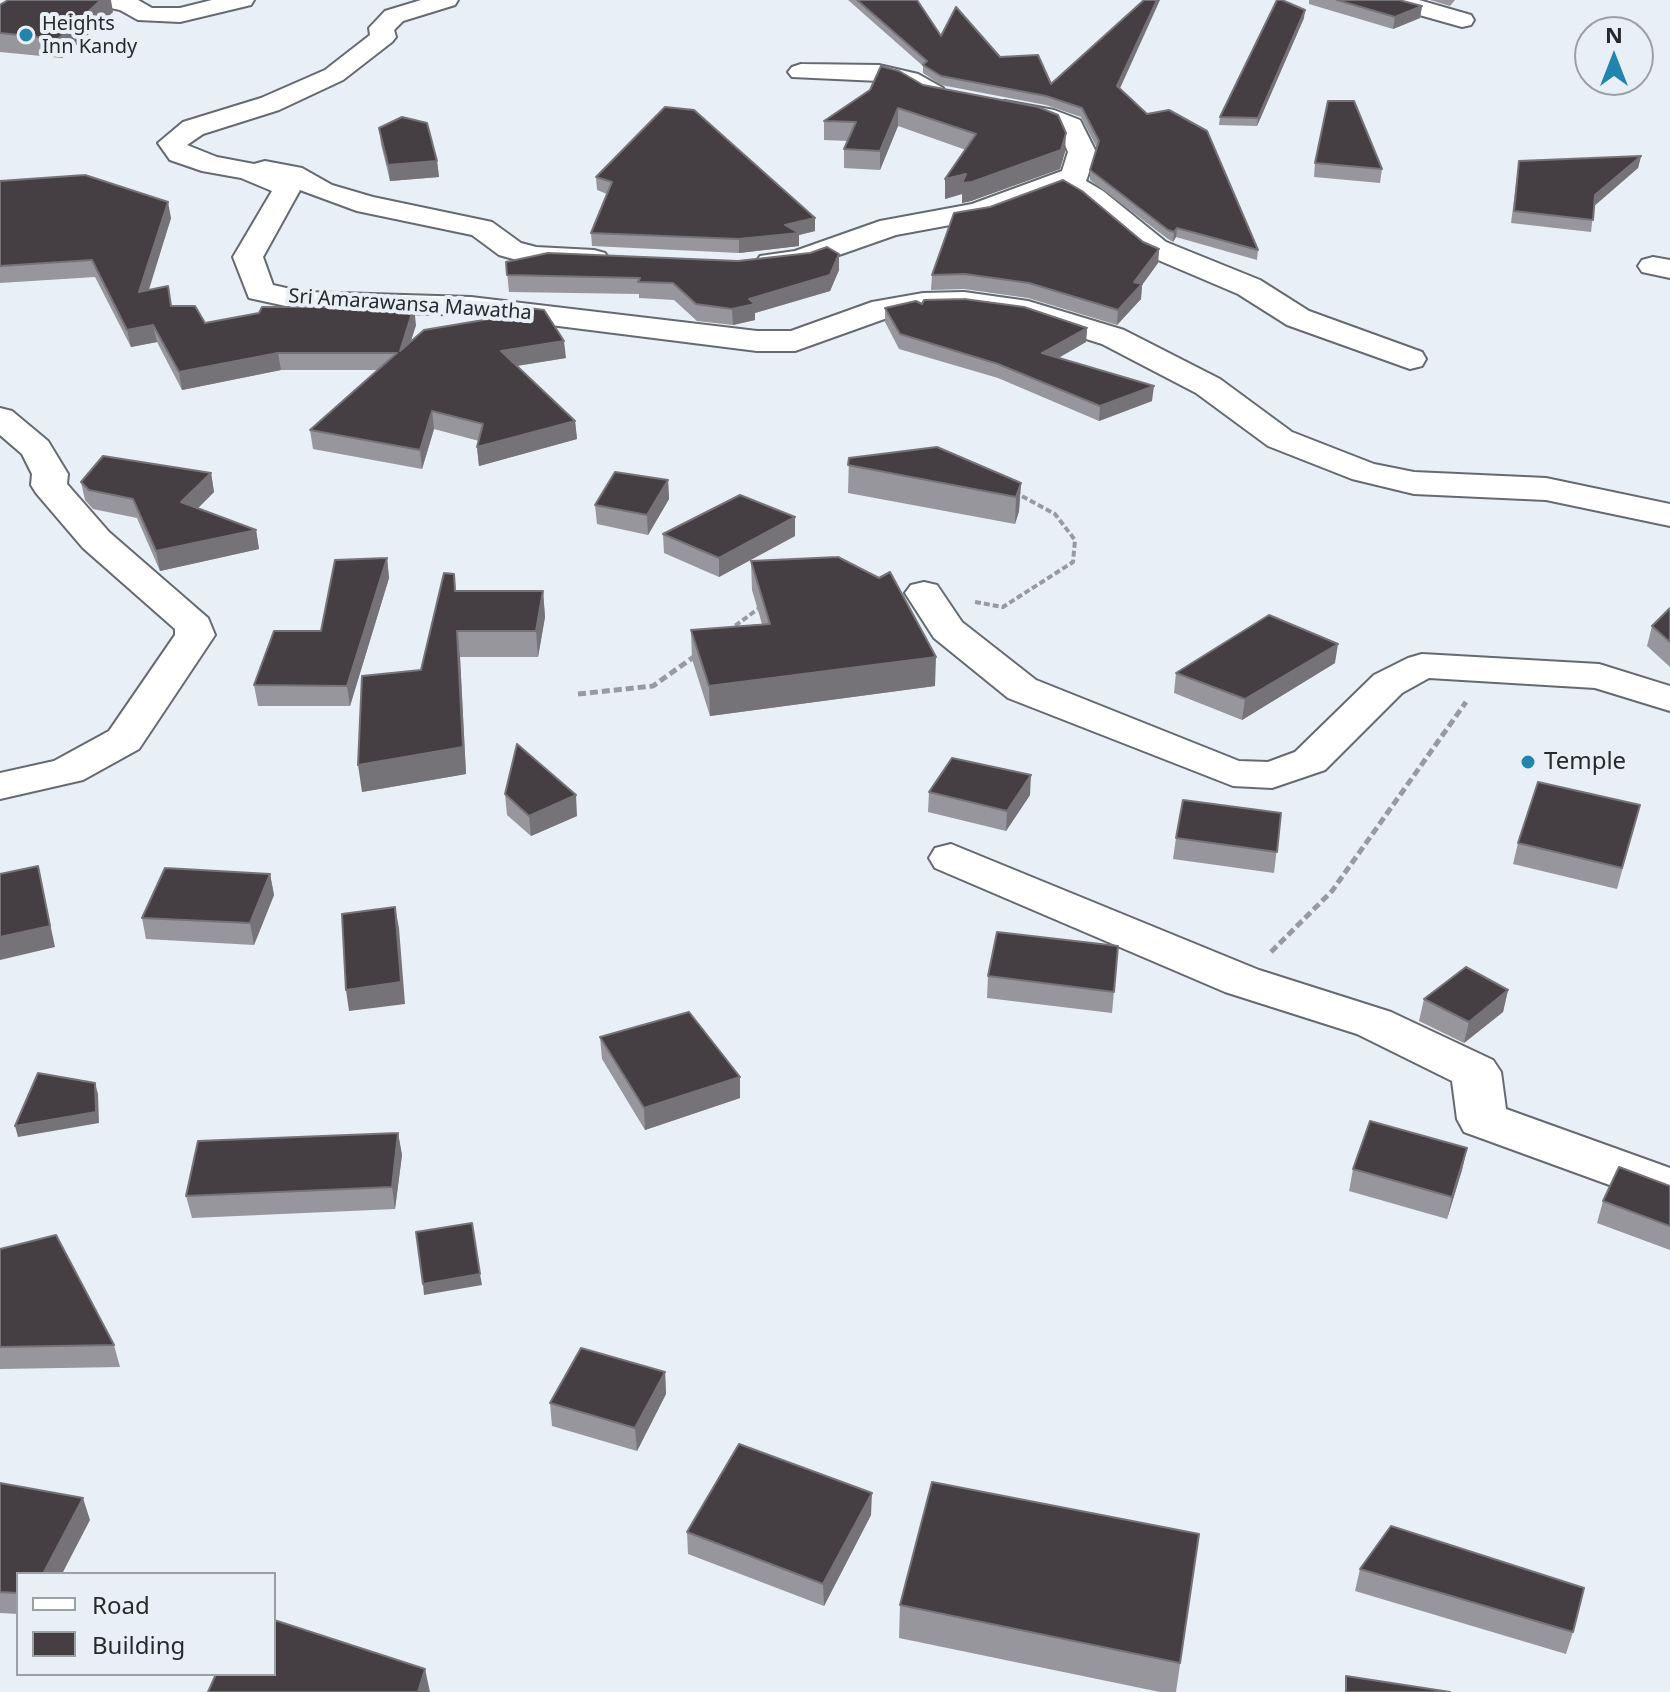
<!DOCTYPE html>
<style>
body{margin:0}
#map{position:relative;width:1670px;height:1692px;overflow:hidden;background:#e8eff6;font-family:"Noto Sans",sans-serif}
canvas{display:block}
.legend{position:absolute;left:16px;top:1572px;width:260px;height:104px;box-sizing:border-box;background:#e8eff6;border:2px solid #9ba0a5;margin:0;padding:10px 14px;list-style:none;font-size:24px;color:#272a2c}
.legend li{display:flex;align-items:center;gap:16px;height:40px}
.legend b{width:40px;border:2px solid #9ba0a5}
.north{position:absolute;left:1574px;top:16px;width:80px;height:80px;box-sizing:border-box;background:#e8eff6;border:2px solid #9ba0a5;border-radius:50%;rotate:0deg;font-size:22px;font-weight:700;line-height:32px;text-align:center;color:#272a2c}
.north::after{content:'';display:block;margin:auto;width:28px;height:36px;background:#2185af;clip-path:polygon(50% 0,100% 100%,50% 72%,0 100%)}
</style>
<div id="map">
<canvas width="1670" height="1692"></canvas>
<ul class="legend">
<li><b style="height:10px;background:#fff"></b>Road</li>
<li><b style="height:22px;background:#453e42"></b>Building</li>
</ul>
<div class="north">N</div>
</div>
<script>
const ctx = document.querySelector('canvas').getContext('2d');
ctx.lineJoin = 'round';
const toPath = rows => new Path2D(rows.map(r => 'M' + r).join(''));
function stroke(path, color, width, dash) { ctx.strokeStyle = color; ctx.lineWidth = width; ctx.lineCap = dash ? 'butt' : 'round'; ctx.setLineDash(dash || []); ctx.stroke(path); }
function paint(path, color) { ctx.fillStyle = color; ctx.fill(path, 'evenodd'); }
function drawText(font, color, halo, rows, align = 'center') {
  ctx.font = font + ' "Noto Sans",sans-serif'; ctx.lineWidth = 8; ctx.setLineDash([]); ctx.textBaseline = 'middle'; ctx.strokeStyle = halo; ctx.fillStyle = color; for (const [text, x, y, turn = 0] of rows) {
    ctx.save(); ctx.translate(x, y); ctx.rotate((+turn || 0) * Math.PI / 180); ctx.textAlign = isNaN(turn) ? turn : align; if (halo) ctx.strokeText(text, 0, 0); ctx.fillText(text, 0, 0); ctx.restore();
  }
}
const minor = toPath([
 [94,0,138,0,152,8,180,8,212,0,254,0,251,5,180,22,138,20,120,10,97,5,94,0],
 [421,0,458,0,455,5,403,21,394,30,396,37,392,42,343,80,279,110,203,134,187,145,217,157,254,164,265,161,302,168,332,185,373,197,492,222,521,243,536,247,594,250,605,253,609,259,605,265,594,268,535,265,499,255,472,235,357,211,300,190,263,257,273,285,304,292,471,297,757,331,791,331,872,302,923,293,964,292,1028,301,1124,330,1220,379,1292,432,1374,464,1414,472,1546,478,1670,504,1670,526,1546,500,1414,494,1352,479,1268,446,1196,393,1102,344,1024,319,964,310,923,311,890,317,795,351,757,351,471,315,304,310,249,298,233,257,272,191,241,178,202,171,170,160,158,143,183,122,261,98,325,70,370,35,369,28,385,11,421,0],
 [1381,0,1419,0,1471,15,1474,20,1471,25,1462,27,1384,5,1381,0],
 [801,64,879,65,918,74,943,88,947,94,943,100,934,102,900,86,879,81,792,77,788,72,792,67,801,64],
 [1005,101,1054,110,1080,120,1096,152,1086,181,1103,191,1166,242,1260,280,1309,311,1422,352,1426,359,1422,366,1410,369,1287,325,1238,294,1144,254,1083,203,1062,191,988,218,896,235,799,269,771,271,760,268,756,262,760,256,795,251,880,221,972,204,1062,171,1068,152,1059,131,1039,123,996,115,992,109,996,103,1005,101],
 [1653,257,1670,260,1670,278,1642,272,1638,266,1642,260,1653,257],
 [0,408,12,411,48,441,68,474,67,484,109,532,208,618,215,635,139,749,83,780,0,799,0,773,54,761,109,731,175,635,175,629,83,548,36,493,31,485,32,474,22,454,0,435,0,408],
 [924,582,937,585,962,622,1036,680,1239,761,1268,762,1295,752,1374,675,1408,658,1422,654,1599,664,1670,686,1670,711,1595,688,1429,678,1402,693,1325,770,1272,788,1233,786,1008,698,934,638,905,593,911,585,924,582],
 [951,844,1259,970,1391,1012,1493,1060,1501,1072,1506,1109,1670,1168,1670,1207,1464,1132,1457,1119,1452,1081,1357,1034,1225,992,935,868,929,858,935,848,951,844]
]);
stroke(minor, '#656a70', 4);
stroke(toPath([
 [975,602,1003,607,1073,562,1075,540,1055,514,1016,493],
 [728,631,762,606]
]), '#969ba0', 4, [6, 3]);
stroke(toPath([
 [578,694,653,686,695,656],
 [1271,952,1332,891,1466,702]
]), '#969ba0', 5, [8, 4]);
paint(minor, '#fff');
paint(toPath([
 [848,0,917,0,941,36,1000,57,1051,84,1120,88,1258,250,1257,260,1176,237,1173,242,1168,239,1090,180,1090,170,1097,148,1081,117,1046,105,941,85,923,73,923,66],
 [1309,0,1399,0,1422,6,1420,18,1393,29,1309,4],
 [1430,0,1455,0,1450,6],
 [0,5,113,12,62,58,0,52],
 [1304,18,1257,126,1219,125,1220,117],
 [923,85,1065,152,1060,169,971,201,962,203,962,194,945,199,966,150,898,126,880,170,844,168,844,149,848,141,824,140,824,121],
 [379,128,437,161,439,177,390,181,381,144],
 [1641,156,1638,168,1594,206,1591,232,1511,223,1519,161],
 [1315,163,1382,169,1380,183,1314,177],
 [596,177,815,218,815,231,799,235,799,246,739,253,592,246,591,233,607,194,597,190],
 [0,181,171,218,148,290,172,306,205,323,416,325,411,341,566,358,517,366,575,421,577,439,479,466,477,447,479,441,434,429,422,469,313,449,310,430,378,370,281,370,182,390,157,342,131,347,95,277,0,283],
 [1143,242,1159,249,1158,263,1142,285,1141,299,1117,325,1028,298,964,289,931,290,932,275],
 [506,262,839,270,830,291,755,313,755,320,733,325,697,321,674,300,639,298,639,294,509,292],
 [922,304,1087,328,1086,342,1058,358,1152,401,1099,421,998,378,899,349,885,322,885,308],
 [849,458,1021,483,1019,511,1015,524,848,493],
 [211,473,214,492,198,508,256,530,259,549,160,571,137,518,93,509,85,500,81,482],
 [668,480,669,499,648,535,597,524,595,505],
 [663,534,795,536,719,577,664,553],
 [387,558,389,578,350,706,258,706,254,685,321,631],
 [751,561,935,686,710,716,692,659,691,630,762,624,752,590],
 [454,574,456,591,543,591,545,617,538,657,460,657,466,774,362,792,421,670],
 [1670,608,1670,667,1647,646,1652,626],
 [1335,663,1242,720,1174,693,1176,673],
 [929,792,1030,795,1006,831,928,812],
 [505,794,577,816,531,836,507,815],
 [1640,805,1617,889,1513,864,1518,843],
 [1281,813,1274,873,1173,859,1176,838],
 [270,874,274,895,254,945,146,939,142,918],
 [1118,946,1112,1013,987,998,988,976],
 [1508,990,1503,1012,1464,1043,1419,1021,1424,999],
 [600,1037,740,1098,645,1130,602,1059],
 [398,1133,402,1155,395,1209,192,1218,186,1196],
 [1467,1148,1462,1170,1447,1219,1349,1191,1353,1169],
 [1670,1186,1670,1250,1597,1223,1603,1201],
 [0,1249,114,1345,120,1367,0,1369],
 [665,1372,666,1394,637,1451,552,1426,550,1403],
 [0,1483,90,1520,18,1574,18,1614,0,1613],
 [871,1515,824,1606,688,1554,687,1532],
 [1199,1534,1176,1692,1160,1692,899,1638,900,1605],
 [1360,1569,1573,1632,1566,1654,1355,1591]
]), '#96969c');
paint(toPath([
 [101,0,111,0,113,12,62,58,58,39],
 [1157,0,1160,0,1117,95,1117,86],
 [1422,6,1420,18,1393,29,1395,17],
 [1305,10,1304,18,1257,126,1258,118],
 [898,108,898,126,880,170,880,151],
 [1066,133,1065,152,1060,169,971,201,962,203,962,194,945,199,945,179],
 [1641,156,1638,168,1593,207,1595,195],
 [437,161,439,177,390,181,388,165],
 [168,202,171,218,143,309,139,292],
 [815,218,815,231,799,235,799,246,739,253,739,239,785,225],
 [1177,228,1176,237,1173,242,1174,232],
 [1159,249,1158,263,1142,285,1141,299,1117,325,1118,310,1134,282],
 [839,254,839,270,830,291,755,313,755,320,733,325,732,309,749,299],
 [414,307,416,325,402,368,400,351],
 [153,325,157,342,131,347,127,330],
 [1087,328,1086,342,1041,368,1042,353],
 [564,341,566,358,503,368,501,351],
 [278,353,281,370,182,390,179,372],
 [1154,386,1152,401,1099,421,1100,406],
 [432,411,434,429,422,469,420,450],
 [575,421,577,439,479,466,477,447],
 [211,473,214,492,185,521,181,502],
 [668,480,669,499,648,535,647,515],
 [1021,483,1019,511,1015,524,1016,497],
 [795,517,795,536,719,577,719,558],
 [256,530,259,549,160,571,156,551],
 [387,558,389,578,350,706,347,686],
 [543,591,545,617,538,657,536,631],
 [457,631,460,657,466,774,362,792,358,765],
 [1338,644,1335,663,1242,720,1245,699],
 [936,657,935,686,710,716,709,686],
 [1031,775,1030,795,1006,831,1007,811],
 [576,795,577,816,531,836,529,816],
 [38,866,55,947,0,960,0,937],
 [270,874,274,895,254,945,250,923],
 [395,907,399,928,405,1004,349,1011,346,990],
 [1508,990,1503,1012,1464,1043,1469,1022],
 [740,1077,740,1098,645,1130,644,1108],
 [95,1083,98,1094,99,1123,18,1137,15,1126],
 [398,1133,402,1155,395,1209,392,1187],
 [1467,1148,1462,1170,1447,1219,1452,1197],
 [480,1274,482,1285,424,1295,423,1284],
 [665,1372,666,1394,637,1451,635,1428],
 [872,1493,871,1515,824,1606,823,1584],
 [83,1498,90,1520,62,1574,43,1574],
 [425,1669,430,1692,418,1692]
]), '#767378');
const building = toPath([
 [8,0,101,0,58,39,0,33,0,5,8,0],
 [857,0,917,0,941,36,956,7,1000,57,1038,55,1051,84,1144,0,1157,0,1117,86,1147,114,1169,110,1207,131,1258,250,1177,228,1174,232,1168,230,1090,170,1099,141,1082,108,1046,96,941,76,923,65,927,61,857,0],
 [1277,0,1282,0,1305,10,1258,118,1220,117,1277,0],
 [1337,0,1399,0,1422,6,1395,17,1337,0],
 [881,66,899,71,923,85,1038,107,1058,115,1066,133,1061,150,972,182,962,183,966,174,945,179,976,134,898,108,880,151,844,149,856,122,824,121,870,90,881,66],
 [1328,101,1354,101,1382,169,1315,163,1328,101],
 [665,107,694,110,815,218,785,225,799,233,739,239,591,233,612,182,596,177,665,107],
 [402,117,427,123,437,161,388,165,379,128,402,117],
 [1641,156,1595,195,1593,220,1514,211,1519,161,1641,156],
 [85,175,168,202,139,292,168,286,171,306,195,306,205,323,259,313,262,307,414,307,400,351,424,330,519,314,521,307,544,310,564,341,501,351,575,421,477,447,483,424,432,411,420,450,310,430,397,353,278,353,179,372,153,325,127,330,92,260,0,266,0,181,85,175],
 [1063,180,1082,191,1143,242,1159,249,1134,282,1142,284,1118,310,1029,283,965,274,932,275,954,213,990,207,1063,180],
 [827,247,839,254,830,275,749,299,755,304,732,309,696,304,673,283,638,282,640,278,507,275,506,262,548,253,738,261,810,253,827,247],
 [964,299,1024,307,1087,328,1042,353,1154,386,1100,406,998,364,900,334,885,308,916,301,922,304,924,300,964,299],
 [937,447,1021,483,1016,497,848,465,849,458,937,447],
 [103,456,211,473,181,502,256,530,156,551,133,499,89,490,81,482,103,456],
 [615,472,668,480,647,515,595,505,615,472],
 [740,495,795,517,719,558,663,534,740,495],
 [838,557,879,578,890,572,936,657,709,686,691,630,770,624,751,561,838,557],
 [387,558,347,686,254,685,274,631,321,631,335,560,387,558],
 [444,573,454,574,455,591,543,591,536,631,457,631,463,747,358,765,362,676,421,670,444,573],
 [1670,608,1670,642,1652,626,1670,608],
 [1269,615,1338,644,1245,699,1176,673,1269,615],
 [517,744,576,795,529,816,505,794,517,744],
 [952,758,1031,775,1007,811,929,792,952,758],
 [1538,782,1640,805,1622,868,1518,843,1538,782],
 [1183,800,1281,813,1277,852,1176,838,1183,800],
 [38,866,50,926,0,937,0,874,38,866],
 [165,868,270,874,250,923,142,918,165,868],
 [395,907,401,982,346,990,342,914,395,907],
 [997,932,1118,946,1114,992,988,976,997,932],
 [1466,967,1508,990,1469,1022,1424,999,1466,967],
 [689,1012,740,1077,644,1108,600,1037,689,1012],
 [38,1073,95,1083,96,1112,15,1126,38,1073],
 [1370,1121,1467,1148,1452,1197,1353,1169,1370,1121],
 [398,1133,392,1187,186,1196,198,1141,398,1133],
 [1619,1167,1670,1186,1670,1226,1603,1201,1619,1167],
 [472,1223,480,1274,423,1284,416,1232,472,1223],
 [56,1235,114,1345,0,1347,0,1249,56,1235],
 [581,1348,665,1372,635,1428,550,1403,581,1348],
 [739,1444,872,1493,823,1584,687,1532,739,1444],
 [932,1482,1199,1534,1180,1663,900,1605,932,1482],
 [0,1483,83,1498,43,1574,18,1574,18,1593,0,1592,0,1483],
 [1391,1526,1584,1588,1573,1632,1360,1569,1391,1526],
 [274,1620,425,1669,418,1692,208,1692,216,1674,274,1674,274,1620],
 [1346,1676,1450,1692,1346,1692,1346,1676]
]);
paint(building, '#453e42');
stroke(building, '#767378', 2);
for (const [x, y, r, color] of [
 [26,35,8,"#2185af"],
 [1528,762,8,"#2185af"]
]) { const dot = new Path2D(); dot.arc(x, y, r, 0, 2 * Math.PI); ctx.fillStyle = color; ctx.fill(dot); stroke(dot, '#e8eff6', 3); }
drawText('20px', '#272a2c', '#e8eff6', [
 ["Heights",42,24],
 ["Inn Kandy",42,47]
], 'left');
drawText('20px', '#272a2c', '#e8eff6', [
 ["Sri Amarawansa Mawatha",410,305,4]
]);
drawText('24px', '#272a2c', '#e8eff6', [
 ["Temple",1544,762]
], 'left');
</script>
